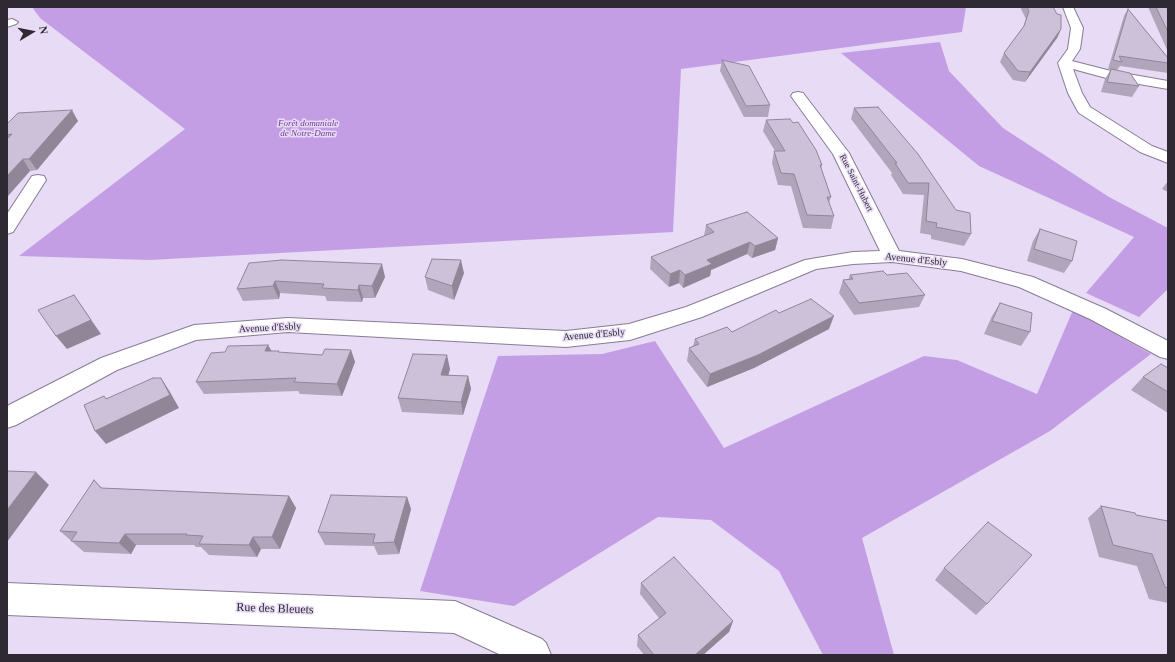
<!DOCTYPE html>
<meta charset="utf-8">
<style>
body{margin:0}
#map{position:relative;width:1175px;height:662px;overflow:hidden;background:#e8dbf5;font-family:Georgia,serif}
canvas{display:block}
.frame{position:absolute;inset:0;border:8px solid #2e2932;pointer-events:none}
.north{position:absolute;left:12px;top:12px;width:40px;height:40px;-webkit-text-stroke:3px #e8dbf5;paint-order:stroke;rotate:80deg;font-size:11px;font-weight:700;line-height:16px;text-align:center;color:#2e2932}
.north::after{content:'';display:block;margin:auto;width:14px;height:18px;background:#2e2932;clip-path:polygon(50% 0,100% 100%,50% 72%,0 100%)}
</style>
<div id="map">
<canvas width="1175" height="662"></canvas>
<div class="frame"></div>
<div class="north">N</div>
</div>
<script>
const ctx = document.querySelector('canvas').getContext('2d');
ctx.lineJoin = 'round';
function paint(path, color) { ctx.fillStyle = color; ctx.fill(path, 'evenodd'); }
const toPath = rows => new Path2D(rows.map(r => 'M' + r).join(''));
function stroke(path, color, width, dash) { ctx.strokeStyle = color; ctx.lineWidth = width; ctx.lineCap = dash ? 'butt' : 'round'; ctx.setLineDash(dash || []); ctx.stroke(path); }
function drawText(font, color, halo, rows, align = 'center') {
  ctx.font = font + ' Georgia,serif'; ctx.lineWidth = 3; ctx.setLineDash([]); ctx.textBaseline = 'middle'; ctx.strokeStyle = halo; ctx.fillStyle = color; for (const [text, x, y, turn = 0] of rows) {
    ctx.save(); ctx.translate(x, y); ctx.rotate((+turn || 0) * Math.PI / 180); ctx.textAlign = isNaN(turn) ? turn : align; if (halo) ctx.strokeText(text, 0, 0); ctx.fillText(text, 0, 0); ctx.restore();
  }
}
paint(toPath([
 [32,7,966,7,962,32,681,69,673,232,149,260,19,256,185,129,40,18],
 [940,42,949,71,1003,128,1109,197,1168,228,1168,289,1139,317,1086,293,1134,237,979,166,841,53],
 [1073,310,1151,354,1050,431,862,538,894,655,823,655,779,571,711,520,658,517,514,606,420,591,498,356,602,354,655,341,724,448,924,356,957,360,1037,394]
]), '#c49ee5');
const street = toPath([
 [1063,7,1073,7,1083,28,1080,49,1072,61,1111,71,1168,81,1168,89,1110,79,1073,69,1082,93,1090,107,1152,146,1168,152,1168,163,1140,152,1079,113,1077,110,1068,93,1058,63,1068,49,1071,28,1063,7],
 [12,19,18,22,16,24,7,27,7,20,12,19],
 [798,92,803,93,849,153,899,251,962,259,1033,277,1106,309,1168,341,1168,359,1160,357,1090,319,1019,287,961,271,892,262,853,264,816,269,702,317,630,340,566,347,288,332,196,340,117,370,16,425,7,428,7,406,101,358,194,325,288,318,566,331,629,324,686,307,805,260,853,252,880,251,833,154,791,96,793,93,798,92],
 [38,175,44,176,46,180,13,232,7,234,7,214,32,176,38,175],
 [7,583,455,601,542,639,546,643,551,655,501,655,454,633,7,615,7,583]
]);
stroke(street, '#887c94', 2);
paint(street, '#fff');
paint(toPath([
 [1020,7,1053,7,1061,29,1057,38,1025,82,1013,80,1000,62,1004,53,1023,28,1026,19],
 [1148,7,1168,7,1168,52],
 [1128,9,1168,58,1168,73,1120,66,1117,70,1139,86,1132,97,1101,92,1105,79,1111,69,1108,69,1124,16],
 [722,60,770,105,768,117,744,117,720,71],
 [878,107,971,234,964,246,931,239,931,235,920,233,924,195,903,194,891,175,892,173,851,119,854,108],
 [766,120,822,165,821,169,831,197,829,203,834,216,831,229,803,228,791,186,778,185,772,163,774,151,775,151,763,131],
 [78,121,37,170,30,171,7,197,7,124],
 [1168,181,1168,192,1162,189],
 [706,225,778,238,775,250,752,258,747,254,711,270,710,276,683,288,679,283,669,287,650,269,651,257,704,236],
 [1040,229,1072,261,1064,273,1027,261,1033,241],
 [249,263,385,277,375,298,363,298,362,302,327,301,325,296,280,293,279,299,243,301,237,289],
 [464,273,454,300,428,290,425,277],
 [850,275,887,275,925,295,919,307,854,315,839,293,843,280,848,280],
 [1000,303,1030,332,1021,346,984,334,992,316],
 [779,313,829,329,754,368,707,387,687,361,689,348,693,346,695,339,732,332],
 [268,345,272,351,280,353,322,355,351,350,355,362,342,396,300,394,298,391,204,394,196,382,225,352],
 [1168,368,1168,413,1131,390,1143,377],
 [450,369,448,375,468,376,471,389,463,415,402,412,398,398],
 [94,480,102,488,289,496,296,508,280,549,261,549,257,557,209,555,201,547,196,547,194,545,136,545,131,554,84,552,60,531],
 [407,497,411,509,399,554,378,555,374,546,325,545,318,532],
 [1101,506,1136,515,1168,521,1168,603,1149,599,1137,566,1099,557,1088,518],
 [944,568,987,604,976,615,935,580],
 [641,583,733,621,729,632,703,655,644,655,637,646,638,635,659,618,640,594]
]), '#b0a5bb');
paint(toPath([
 [1061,29,1057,38,1025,82,1030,72],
 [72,110,78,121,37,170,29,159],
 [23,159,30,171,7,197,7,176],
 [778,238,775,250,752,258,755,246],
 [750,242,747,254,711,270,710,276,683,288,685,275,707,260],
 [461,260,464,273,454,300,452,286],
 [382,264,385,277,375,298,372,286],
 [680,270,679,283,669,287,670,274],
 [275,281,280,293,279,299,273,286],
 [359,285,363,298,362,302,358,290],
 [74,295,101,334,67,349,56,336],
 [834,316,829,329,754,368,707,387,710,374],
 [268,345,274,357,265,351],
 [351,350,355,362,342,396,337,384],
 [447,355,450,369,445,388,441,375],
 [468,376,471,389,463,415,461,402],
 [161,378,170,392,179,408,106,444,95,431],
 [36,472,49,485,7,542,7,510],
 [289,496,296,508,280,549,272,537],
 [407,497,411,509,399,554,394,542],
 [125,534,136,545,131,554,119,543],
 [253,537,261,549,257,557,249,545],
 [733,621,729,632,703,655,695,655]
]), '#908698');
const building = toPath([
 [1027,7,1053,7,1057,14,1061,15,1061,29,1030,72,1018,71,1004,53,1024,26,1029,11,1027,7],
 [1156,7,1168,7,1168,32,1156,7],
 [1128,9,1168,58,1168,63,1119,56,1122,62,1113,60,1128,9],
 [722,60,749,66,770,105,746,106,722,60],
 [1111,69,1130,73,1139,86,1107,82,1111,69],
 [878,107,918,154,956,210,970,213,971,234,936,227,937,223,926,221,929,183,908,183,895,163,897,163,854,108,878,107],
 [72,110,29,159,23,159,7,176,7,139,12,134,7,135,7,124,18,113,72,110],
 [790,119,793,123,798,122,816,150,822,165,820,165,831,197,827,197,834,216,807,215,794,174,781,173,774,151,785,151,766,120,790,119],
 [747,212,778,238,755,246,750,242,707,260,712,264,685,275,680,270,670,274,651,257,714,232,706,225,747,212],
 [1040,229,1077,241,1072,261,1034,249,1040,229],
 [432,259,461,260,452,286,425,277,432,259],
 [282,260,382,264,372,286,359,285,358,290,322,288,324,284,275,281,273,286,237,289,249,263,282,260],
 [883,271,887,275,907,273,925,295,859,303,843,280,853,279,850,275,883,271],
 [74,295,91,320,56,336,38,310,74,295],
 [811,299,834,316,758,355,710,374,689,348,699,344,695,339,727,327,732,332,776,310,779,313,811,299],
 [1000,303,1032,313,1030,332,992,321,1000,303],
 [268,345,265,351,279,351,278,352,322,355,325,349,351,350,337,384,294,382,296,378,196,382,211,353,225,352,228,346,268,345],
 [413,354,447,355,441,375,468,376,461,402,398,398,413,354],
 [1161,364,1168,368,1168,392,1143,377,1161,364],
 [153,378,161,378,170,395,95,431,84,405,104,396,106,399,153,378],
 [7,471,36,472,7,510,7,471],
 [94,480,101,488,289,496,272,537,253,537,249,545,199,544,203,536,186,535,187,534,125,534,119,543,71,541,77,532,60,531,94,480],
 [331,495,407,497,394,542,373,543,375,534,318,532,331,495],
 [1101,506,1135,513,1136,515,1168,521,1168,588,1165,587,1152,554,1113,545,1101,506],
 [988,522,1032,555,987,604,944,568,988,522],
 [674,557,733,621,695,655,654,655,638,635,666,613,641,583,674,557]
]);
paint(building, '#cdc0d9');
stroke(building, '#908698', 1);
drawText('italic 9px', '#6d3c92', '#e8dbf5', [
 ["Forêt domaniale",308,124],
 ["de Notre-Dame",308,134]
]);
drawText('9px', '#2e2932', '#e8dbf5', [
 ["Rue Saint-Hubert",856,183,63]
]);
drawText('10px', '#2e2932', '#e8dbf5', [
 ["Avenue d'Esbly",916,260,6],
 ["Avenue d'Esbly",270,328,-3],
 ["Avenue d'Esbly",594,335,-5]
]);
drawText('12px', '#2e2932', '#e8dbf5', [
 ["Rue des Bleuets",275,609,2]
]);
</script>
